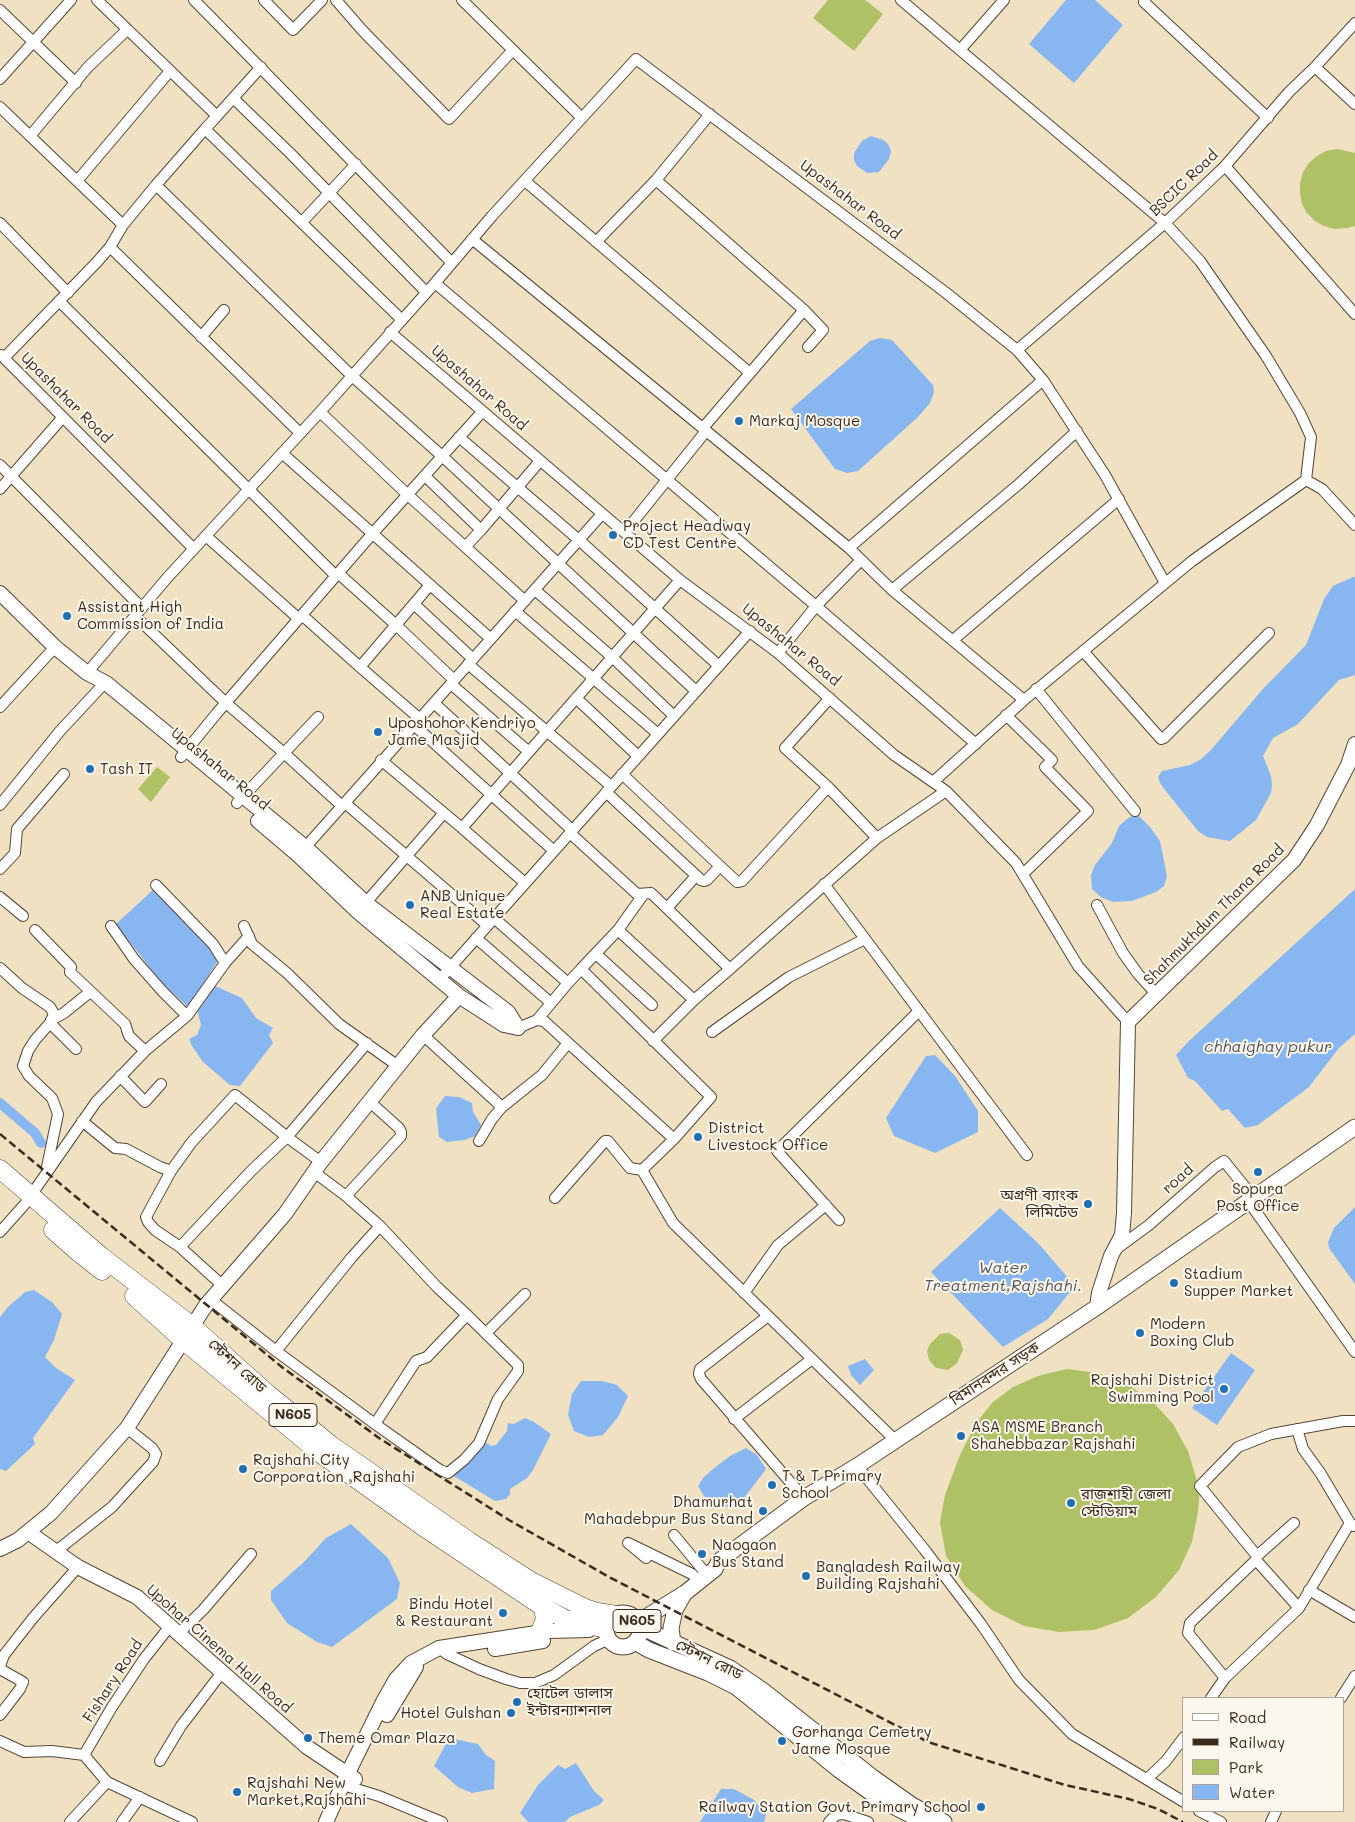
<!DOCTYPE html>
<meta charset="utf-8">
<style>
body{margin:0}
#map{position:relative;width:1355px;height:1822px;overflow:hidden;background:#f0e1c2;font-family:Mali,sans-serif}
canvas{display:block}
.legend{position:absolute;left:1182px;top:1697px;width:162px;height:115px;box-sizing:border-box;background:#fbf7ec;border:1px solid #aea59a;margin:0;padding:6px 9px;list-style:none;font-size:15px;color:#3b2a1e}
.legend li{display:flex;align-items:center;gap:10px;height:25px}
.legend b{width:25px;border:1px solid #aea59a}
</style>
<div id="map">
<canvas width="1355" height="1822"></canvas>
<ul class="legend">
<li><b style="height:6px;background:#fff"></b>Road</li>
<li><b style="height:6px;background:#3b2a1e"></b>Railway</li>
<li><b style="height:14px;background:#aec165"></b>Park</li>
<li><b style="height:14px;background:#87b6f1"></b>Water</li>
</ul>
</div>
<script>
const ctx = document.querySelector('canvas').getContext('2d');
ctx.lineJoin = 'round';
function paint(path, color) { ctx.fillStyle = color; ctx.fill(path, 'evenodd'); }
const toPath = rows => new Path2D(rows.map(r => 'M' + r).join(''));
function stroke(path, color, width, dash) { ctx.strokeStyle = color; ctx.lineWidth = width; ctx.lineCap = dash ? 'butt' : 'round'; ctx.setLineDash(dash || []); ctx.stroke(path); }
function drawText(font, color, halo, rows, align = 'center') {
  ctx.font = font + ' Mali,"Noto Sans Bengali",sans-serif'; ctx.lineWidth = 4; ctx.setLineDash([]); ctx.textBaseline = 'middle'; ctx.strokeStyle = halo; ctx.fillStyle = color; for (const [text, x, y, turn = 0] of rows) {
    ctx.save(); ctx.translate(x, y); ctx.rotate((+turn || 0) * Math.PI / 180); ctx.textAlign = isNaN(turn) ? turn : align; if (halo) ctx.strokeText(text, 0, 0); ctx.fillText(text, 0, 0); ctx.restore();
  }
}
paint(toPath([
 [828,0,865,0,883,14,854,51,813,18],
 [1337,149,1355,153,1355,226,1347,228,1335,229,1324,226,1315,221,1307,213,1302,204,1300,193,1300,183,1303,172,1309,163,1317,156,1326,151],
 [157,767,170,777,151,802,138,789],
 [949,1333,960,1340,963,1350,957,1363,948,1370,936,1368,929,1360,927,1351,930,1344,940,1334],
 [1067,1369,1098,1373,1127,1384,1152,1401,1173,1424,1188,1451,1197,1481,1200,1486,1198,1512,1192,1542,1179,1570,1156,1597,1128,1618,1094,1630,1059,1632,1024,1626,992,1610,965,1586,946,1556,940,1522,945,1495,960,1455,977,1422,992,1403,1013,1387,1038,1376]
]), '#aec165');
paint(toPath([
 [1066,0,1095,0,1123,25,1074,83,1029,44],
 [871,136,883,140,888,144,891,151,889,159,879,172,867,173,857,166,854,160,854,153,862,141],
 [880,338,892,340,933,385,934,392,930,403,918,417,858,471,847,473,835,469,791,409,870,341],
 [1353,577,1355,577,1355,675,1339,680,1298,724,1273,738,1263,756,1271,776,1272,785,1271,793,1256,820,1230,841,1207,837,1198,831,1165,790,1160,783,1158,777,1162,771,1190,765,1200,760,1211,750,1262,690,1306,645,1324,599,1333,586],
 [1134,815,1140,817,1150,827,1160,841,1167,876,1164,886,1156,892,1132,901,1113,902,1101,897,1092,889,1091,875,1095,865,1112,843,1119,826,1127,819],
 [154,889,214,950,217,962,188,1007,160,981,116,924],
 [1355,889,1355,1034,1339,1048,1309,1087,1258,1125,1245,1128,1228,1109,1222,1111,1195,1081,1188,1078,1176,1055,1189,1041],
 [215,986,242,998,256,1018,273,1028,269,1035,273,1043,240,1086,230,1085,203,1062,192,1046,189,1039,197,1035,201,1025,197,1009],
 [935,1055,955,1076,978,1111,978,1132,935,1153,894,1136,886,1118,926,1056],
 [445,1096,459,1097,472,1103,473,1112,481,1125,475,1136,465,1140,447,1142,439,1137,436,1108],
 [1355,1207,1355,1284,1329,1248,1328,1242,1334,1228],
 [1000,1208,1038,1243,1075,1286,1048,1319,1003,1347,931,1272],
 [34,1290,52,1302,62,1314,54,1340,45,1357,56,1368,75,1380,33,1438,35,1444,6,1471,0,1469,0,1317,8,1307,25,1292],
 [1231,1353,1255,1370,1217,1425,1192,1408],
 [865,1359,874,1370,860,1385,851,1375,848,1366],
 [581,1381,602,1381,617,1385,628,1396,618,1417,603,1435,589,1437,574,1431,568,1415,572,1394],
 [525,1418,534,1422,551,1434,533,1470,527,1478,510,1489,510,1494,506,1499,495,1501,454,1476,455,1472,484,1441,491,1446,496,1445,507,1431,508,1423,514,1424],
 [746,1448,757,1455,766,1469,744,1498,726,1507,714,1506,704,1496,698,1486,703,1478,713,1469,730,1456],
 [351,1524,388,1558,400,1583,397,1599,332,1647,317,1642,287,1623,271,1600,271,1591,304,1562,326,1538],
 [449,1738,478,1744,486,1755,495,1761,494,1789,472,1793,458,1787,434,1766],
 [576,1763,594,1791,604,1800,599,1805,570,1817,565,1822,528,1822,520,1813,538,1785,558,1765,565,1769],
 [721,1789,734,1789,754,1800,766,1815,764,1822,700,1822]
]), '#87b6f1');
stroke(toPath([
 [0,1103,35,1133,41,1143]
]), '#87b6f1', 10);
const street = toPath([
 [97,0,217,116,205,129,401,319],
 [194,0,452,263],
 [264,0,293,30,322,0],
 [336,0,362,30,449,119,513,50],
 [462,0,582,118],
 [901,0,960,50],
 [1004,0,960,50,1165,223,1200,261,1266,356,1300,413,1311,437,1306,480],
 [1145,0,1144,2,1268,118],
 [0,10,76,83],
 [1315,67,1355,104],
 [0,79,71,0],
 [233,98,290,153,426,292],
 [0,107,30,136,88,67,127,30],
 [217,116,261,67],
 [30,136,123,225],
 [1225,166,1355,314],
 [656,180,804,310,703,428],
 [77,181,170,71],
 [525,181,750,373],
 [156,185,352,376,442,456,696,691],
 [302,222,356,164],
 [0,223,68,293],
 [472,239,849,548,892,590,1024,700],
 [596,242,656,180,710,114],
 [110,247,300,433],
 [435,283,816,606,976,744],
 [59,301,336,576],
 [804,310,823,330,808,347],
 [390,332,680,580,778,653,894,755,946,791,1016,863,1078,966,1128,1022],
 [201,337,224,310],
 [1017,350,1165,223,1225,166,1289,92,1315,67,1355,23],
 [1,355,194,549],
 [4,358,97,262,110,247,123,225,156,185,205,129],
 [320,412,408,495,525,601],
 [459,437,579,540,719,666],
 [282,453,491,639],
 [0,465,142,608],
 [425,476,481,530,466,546],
 [0,489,63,417],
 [481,530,540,461],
 [625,532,706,431],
 [206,536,299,619],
 [849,548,1043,380],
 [338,573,396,625,454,680],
 [535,590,612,657,674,716],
 [892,590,1019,484,1077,431],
 [414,604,473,659],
 [515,611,658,734],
 [302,615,360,667,430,585],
 [135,616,226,703,284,753,342,806],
 [953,640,1119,499],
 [1083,651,1161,739,1164,738,1269,633],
 [778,653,816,606,861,560],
 [468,664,611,786],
 [360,667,420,719],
 [87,673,167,578,320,412,435,283,492,216,636,59,945,292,1017,350,1043,380,1105,475,1165,583],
 [451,684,529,752],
 [1036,689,1135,811],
 [576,698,638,756],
 [434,703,572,830],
 [0,707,55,647],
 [1006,715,1052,760,1045,767,1088,811,1023,874],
 [414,725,554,851],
 [181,757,217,713,373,533,482,412],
 [381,760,444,813],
 [622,774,720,866],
 [933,782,1024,700,1192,561,1306,480,1322,489,1355,525],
 [828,787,877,838],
 [606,792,701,880,704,881,707,880,720,866,737,882,742,881,828,787,785,748,830,698],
 [237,803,318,717],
 [345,803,487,925],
 [0,805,60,731,100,688],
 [462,828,525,883],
 [570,833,637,894,651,893,730,969,877,838,946,791],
 [302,851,602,514],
 [0,869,15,853,17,829,64,774],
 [824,884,1027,1155],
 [156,885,213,944,225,963],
 [0,897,23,916],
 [1097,905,1123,953,1138,974,1157,995],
 [362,907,444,813,462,828,680,580],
 [667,908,696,876],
 [494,918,568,983,581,969,711,1097,674,1139,642,1170,673,1223,895,1440],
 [111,926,134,959,163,992,187,1016],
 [244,926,252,944,287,973,339,1024,398,1066],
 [35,930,71,967,70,972,125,1024,129,1036,145,1051],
 [618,930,694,1000],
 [476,938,551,1003],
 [596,954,652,1005],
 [0,968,22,988,50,1007,54,1014,50,1023,35,1040,28,1051,23,1066,29,1076,52,1098,58,1114,47,1167],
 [581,969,618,930,643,895],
 [440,979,750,631],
 [51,1020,64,1013,90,992],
 [537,1020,568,983],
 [50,1023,76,1049],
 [518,1028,537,1020,544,1021,674,1139],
 [712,1032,789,977,865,939],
 [423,1035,502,1107,542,1075,568,1043],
 [653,1041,694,1000,730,969],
 [120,1076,145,1102,161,1084],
 [82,1121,115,1148,126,1149,160,1167,171,1171],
 [479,1141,492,1119,502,1107],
 [314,1172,346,1196,380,1226,437,1287,467,1315],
 [346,1196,401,1136,401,1132,399,1128,370,1102],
 [555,1198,605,1141,608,1141,630,1168,642,1170],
 [1249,1202,1355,1352],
 [839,1220,777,1151,919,1011],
 [0,1232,25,1204,96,1102,145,1051,187,1016,225,963,249,936],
 [180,1247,251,1171,287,1137,321,1162],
 [1115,1250,1149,1225,1215,1167,1224,1161,1254,1198],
 [222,1285,180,1247,155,1230,148,1222,146,1217,171,1171,191,1143,235,1095,287,1137,367,1043],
 [744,1293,778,1245,826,1205],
 [210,1299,276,1351,375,1424,440,1470,448,1473,465,1459,479,1443,498,1399,518,1371,518,1365,467,1315,427,1357,416,1361,375,1424],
 [768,1316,700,1369,699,1374,701,1379,804,1498],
 [486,1333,525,1294],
 [276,1351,352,1257,380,1226],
 [734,1419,812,1359],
 [1297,1429,1303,1449,1321,1474,1350,1523,1354,1526],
 [857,1466,924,1549,981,1624,1019,1680,1072,1734,1184,1802],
 [674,1535,707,1575],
 [55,1552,112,1507,153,1462,156,1454,152,1448,127,1428],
 [1257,1556,1294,1523],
 [646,1558,628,1543,692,1574,699,1582],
 [1256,1560,1257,1556,1200,1486,1238,1447,1271,1434,1343,1421,1355,1421],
 [1309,1590,1355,1617],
 [179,1633,203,1610,251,1554],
 [439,1648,447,1654,479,1669,506,1679,520,1683,535,1683,554,1675,594,1646,609,1639],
 [0,1666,4,1655,33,1618,78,1567],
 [0,1669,23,1682,20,1689,0,1715],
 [1225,1678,1299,1608,1350,1523],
 [1211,1698,1225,1678,1188,1633,1190,1623,1256,1560,1299,1608],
 [1341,1698,1355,1676],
 [0,1741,24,1752,52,1751,84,1755,107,1782],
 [84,1755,112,1707,144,1659,170,1626],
 [160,1761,181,1726,223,1671],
 [1147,1779,1166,1761,1184,1737],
 [343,1785,379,1796,442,1822],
 [1199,1811,1221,1822],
 [70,1822,107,1782,192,1822],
 [122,1822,140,1797],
 [829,1822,836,1815,844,1814,868,1822],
 [1271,1822,1276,1811]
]);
const secondary = toPath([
 [0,593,55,647,87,673,106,683,305,847,366,903,508,1012,518,1028],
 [258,821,298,855,357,911,459,996,504,1025,518,1028],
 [1097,1307,1099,1293,1111,1256,1122,1235,1124,1213,1128,1022,1294,860,1317,825,1348,765,1355,744],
 [28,1532,78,1567,137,1597,307,1747,355,1779],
 [0,1549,18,1540,51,1513,127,1428,206,1305,285,1214,321,1162,398,1066,423,1035,459,996],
 [495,1649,543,1641],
 [387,1715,416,1667],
 [326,1822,347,1775,383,1702,396,1679,411,1663,439,1648,549,1631,589,1630]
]);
const primary = toPath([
 '606 1630a17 17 0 1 1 34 0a17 17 0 1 1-34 0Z',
 [638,1622,685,1593,715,1569,719,1561,804,1498,857,1466,1097,1307,1355,1127],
 [640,1627,730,1668,761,1689,871,1776,912,1805,944,1822],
 [635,1642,649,1650,708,1673,736,1687,839,1770,881,1800,920,1820],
 [673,1643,671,1628,675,1610,684,1594]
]);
const highway = toPath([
 [0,1169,101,1256,192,1326,268,1394,331,1445,469,1541,531,1581,585,1608,597,1612,616,1615],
 [53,1230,78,1252,102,1271],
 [134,1296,184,1341,321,1454,422,1526,543,1607,565,1619,606,1629],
 [540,1632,545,1619,543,1607]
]);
stroke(street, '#564537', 12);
stroke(secondary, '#564537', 16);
stroke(primary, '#564537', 17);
stroke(highway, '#564537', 19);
stroke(street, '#fff', 10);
stroke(secondary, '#fff', 14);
stroke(primary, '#fff', 15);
stroke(highway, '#fff', 18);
stroke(toPath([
 [0,1134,283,1368,379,1438,509,1520,609,1577,928,1742,1065,1785,1129,1799,1158,1809,1183,1822]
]), '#3b2a1e', 2.5, [8, 4]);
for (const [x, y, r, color] of [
 [739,421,5,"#1f6fb2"],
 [613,535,5,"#1f6fb2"],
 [67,616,5,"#1f6fb2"],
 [378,732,5,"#1f6fb2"],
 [90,769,5,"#1f6fb2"],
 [410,905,5,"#1f6fb2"],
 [698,1137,5,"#1f6fb2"],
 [1258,1172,5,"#1f6fb2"],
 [1088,1204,5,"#1f6fb2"],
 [1174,1283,5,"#1f6fb2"],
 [1140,1333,5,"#1f6fb2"],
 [1224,1389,5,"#1f6fb2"],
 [961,1436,5,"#1f6fb2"],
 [243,1469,5,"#1f6fb2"],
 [772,1485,5,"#1f6fb2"],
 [1071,1503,5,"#1f6fb2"],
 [763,1511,5,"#1f6fb2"],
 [702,1554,5,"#1f6fb2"],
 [806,1576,5,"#1f6fb2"],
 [503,1613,5,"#1f6fb2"],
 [517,1702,5,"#1f6fb2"],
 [511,1713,5,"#1f6fb2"],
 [308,1738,5,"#1f6fb2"],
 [782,1741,5,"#1f6fb2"],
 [237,1792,5,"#1f6fb2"],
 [981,1807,5,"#1f6fb2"]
]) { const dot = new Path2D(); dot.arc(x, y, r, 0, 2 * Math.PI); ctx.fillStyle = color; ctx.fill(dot); stroke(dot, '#fbf7ec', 2); }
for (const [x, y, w] of [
 [293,1415,48],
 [637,1621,48]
]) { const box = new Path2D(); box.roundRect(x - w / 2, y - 11.5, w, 23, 4); ctx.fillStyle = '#fbf7ec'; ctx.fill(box); stroke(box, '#3b2a1e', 1); }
drawText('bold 14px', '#3b2a1e', null, [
 ["N605",293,1415],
 ["N605",637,1621]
]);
drawText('15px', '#3b2a1e', '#fbf7ec', [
 ["BSCIC Road",1184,183,-44],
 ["Upashahar Road",850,200,37],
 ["Upashahar Road",479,388,41],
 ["Upashahar Road",66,398,45],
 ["Upashahar Road",791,645,39],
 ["Upashahar Road",220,769,39],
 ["Shahmukhdum Thana Road",1214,915,-45],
 ["road",1178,1179,-42],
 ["স্টেশন রোড",237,1366,42],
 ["বিমানবন্দর সড়ক",995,1374,-33],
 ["Upohar Cinema Hall Road",219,1649,41],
 ["স্টেশন রোড",709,1660,26],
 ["Fishary Road",113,1681,-57]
]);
drawText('15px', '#3b2a1e', '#fbf7ec', [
 ["Markaj Mosque",749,421],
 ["Project Headway",623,526],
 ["CD Test Centre",623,543],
 ["Assistant High",77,607],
 ["Commission of India",77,624],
 ["Uposhohor Kendriyo",388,723],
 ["Jame Masjid",388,740],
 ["Tash IT",100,769],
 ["ANB Unique",420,896],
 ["Real Estate",420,913],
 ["District",708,1128],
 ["Livestock Office",708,1145],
 ["Sopura",1258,1189,"center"],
 ["Post Office",1258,1206,"center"],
 ["অগ্রণী ব্যাংক",1078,1195,"right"],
 ["লিমিটেড",1078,1212,"right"],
 ["Stadium",1184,1274],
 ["Supper Market",1184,1291],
 ["Modern",1150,1324],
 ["Boxing Club",1150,1341],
 ["Rajshahi District",1214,1380,"right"],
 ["Swimming Pool",1214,1397,"right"],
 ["ASA MSME Branch",971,1427],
 ["Shahebbazar Rajshahi",971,1444],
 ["Rajshahi City",253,1460],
 ["Corporation ,Rajshahi",253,1477],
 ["T & T Primary",782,1476],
 ["School",782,1493],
 ["রাজশাহী জেলা",1081,1494],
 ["স্টেডিয়াম",1081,1511],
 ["Dhamurhat",753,1502,"right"],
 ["Mahadebpur Bus Stand",753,1519,"right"],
 ["Naogaon",712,1545],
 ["Bus Stand",712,1562],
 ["Bangladesh Railway",816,1567],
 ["Building Rajshahi",816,1584],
 ["Bindu Hotel",493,1604,"right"],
 ["& Restaurant",493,1621,"right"],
 ["হোটেল ডালাস",527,1693],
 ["ইন্টারন্যাশনাল",527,1710],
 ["Hotel Gulshan",501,1713,"right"],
 ["Gorhanga Cemetry",792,1732],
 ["Jame Mosque",792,1749],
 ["Theme Omar Plaza",318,1738],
 ["Rajshahi New",247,1783],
 ["Market,Rajshahi",247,1800],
 ["Railway Station Govt. Primary School",971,1807,"right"]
], 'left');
drawText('italic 16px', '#52545d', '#fbf7ec', [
 ["chhaighay pukur",1268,1047],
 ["Water",1003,1268],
 ["Treatment,Rajshahi.",1003,1286]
]);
</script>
